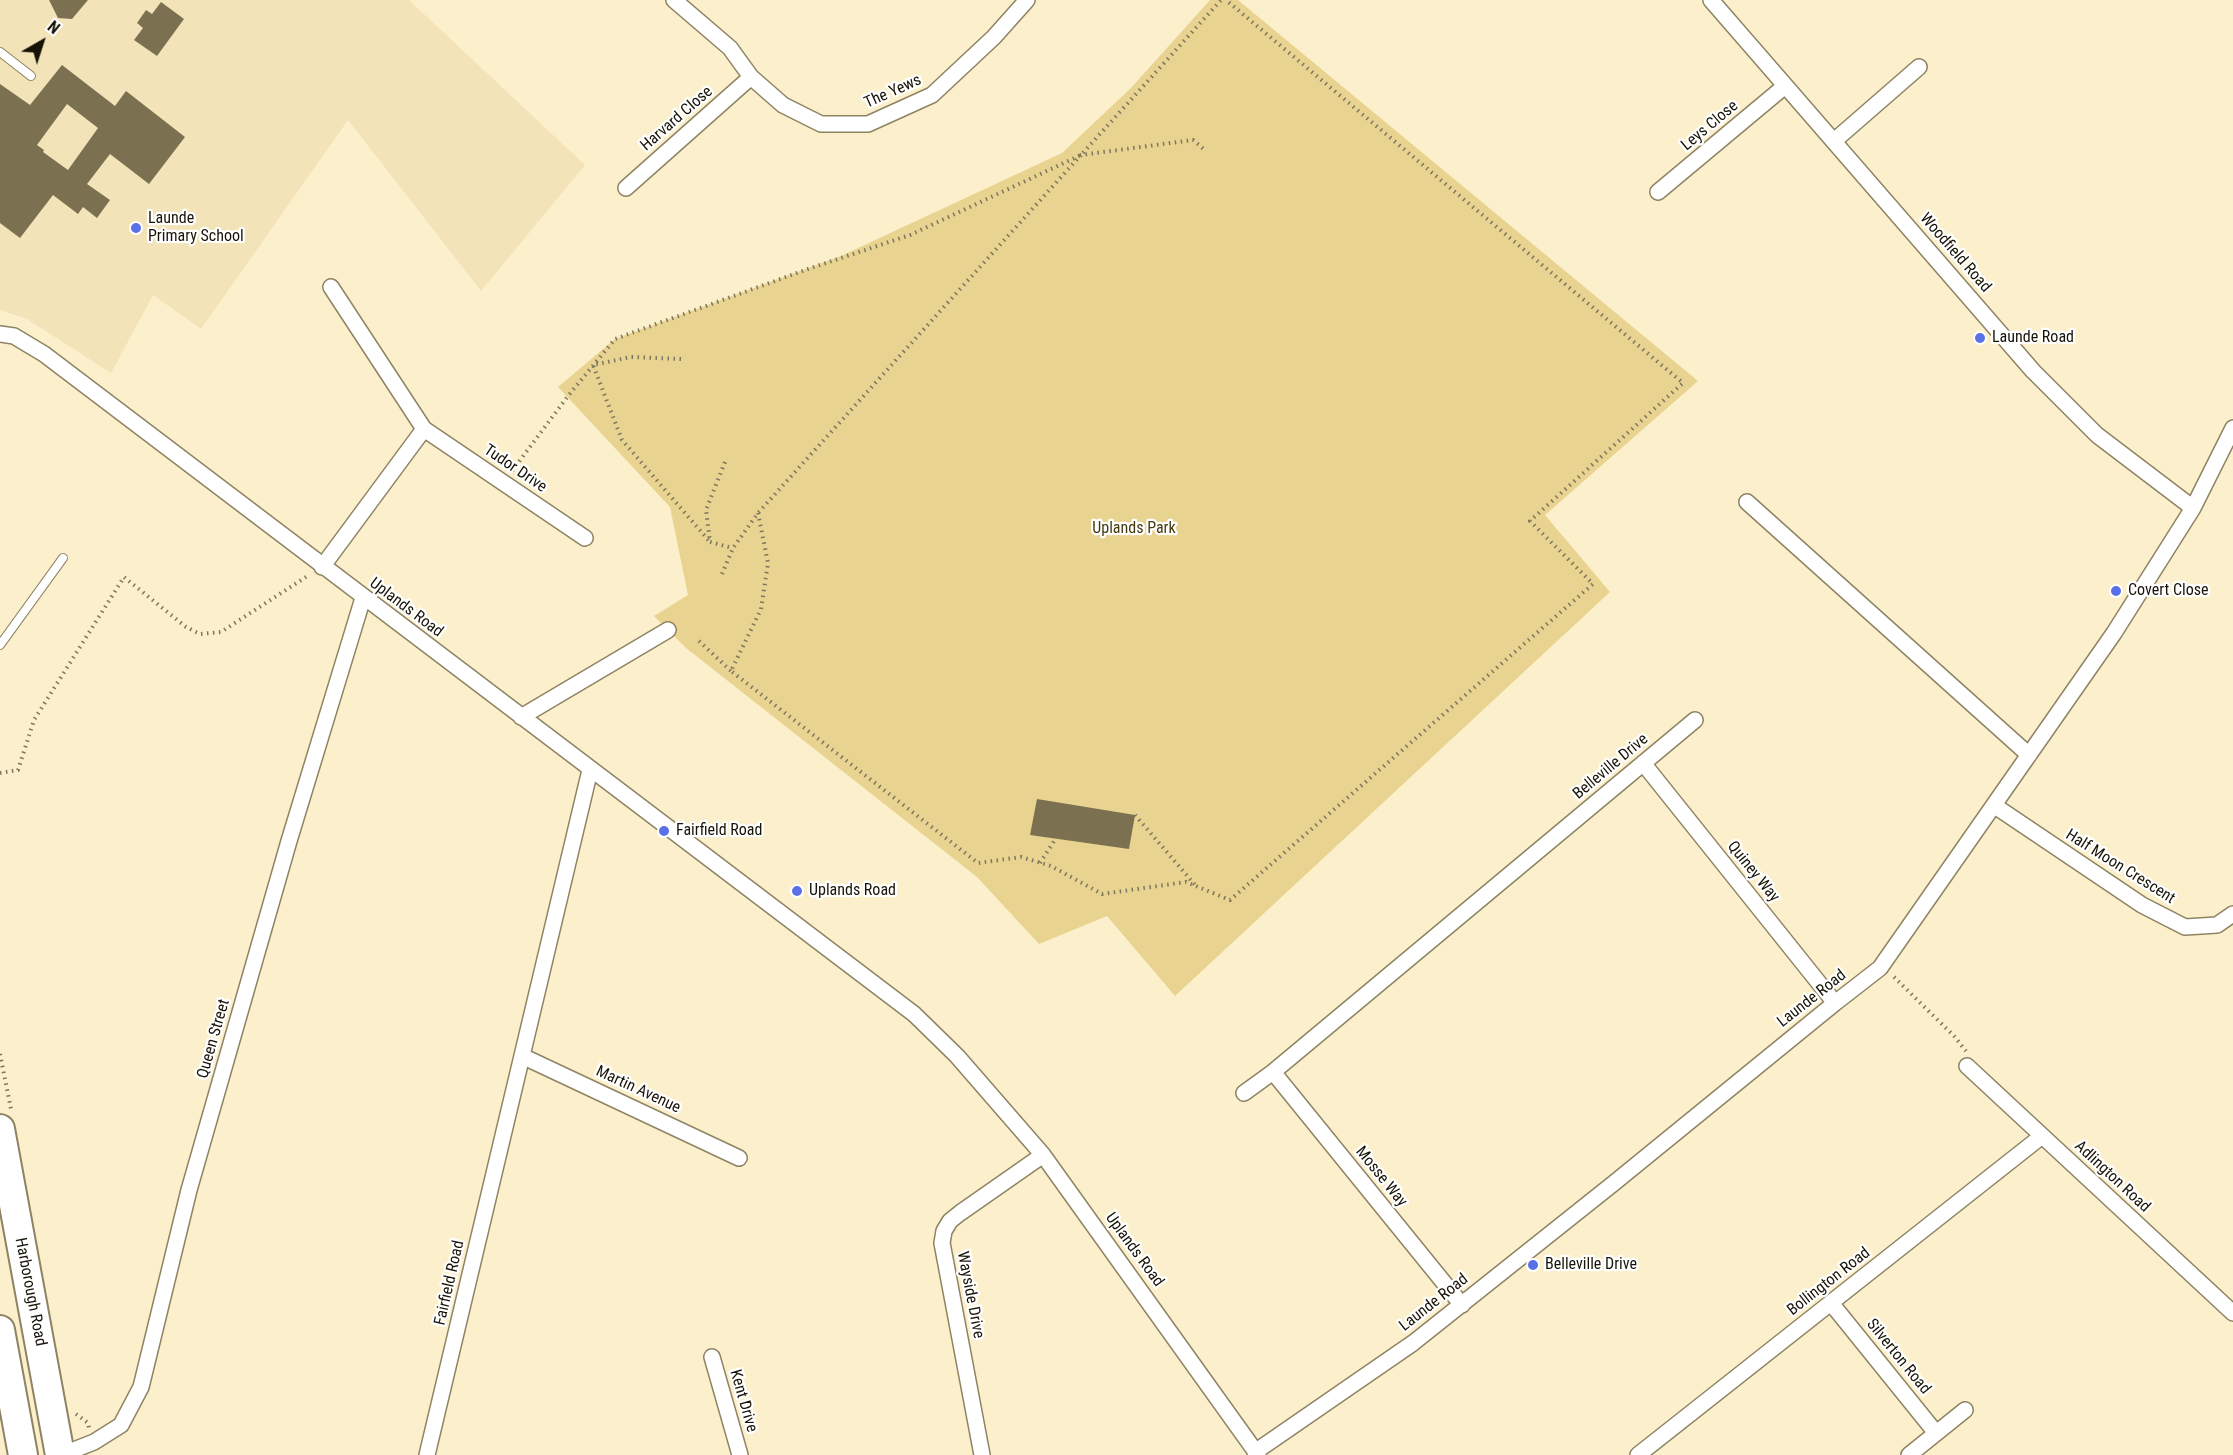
<!DOCTYPE html>
<style>
body{margin:0}
#map{position:relative;width:2233px;height:1455px;overflow:hidden;background:#fcf0cc;font-family:"Roboto Condensed",sans-serif}
canvas{display:block}
.north{position:absolute;left:12px;top:12px;width:60px;height:60px;-webkit-text-stroke:4px #fff;paint-order:stroke;rotate:39deg;font-size:16px;font-weight:700;line-height:24px;text-align:center;color:#171306}
.north::after{content:'';display:block;margin:auto;width:21px;height:27px;background:#171306;clip-path:polygon(50% 0,100% 100%,50% 72%,0 100%)}
</style>
<div id="map">
<canvas width="2233" height="1455"></canvas>
<div class="north">N</div>
</div>
<script>
const ctx = document.querySelector('canvas').getContext('2d');
ctx.lineJoin = 'round';
function paint(path, color) { ctx.fillStyle = color; ctx.fill(path, 'evenodd'); }
const toPath = rows => new Path2D(rows.map(r => 'M' + r).join(''));
function stroke(path, color, width, dash) { ctx.strokeStyle = color; ctx.lineWidth = width; ctx.lineCap = dash ? 'butt' : 'round'; ctx.setLineDash(dash || []); ctx.stroke(path); }
function drawText(font, color, halo, rows, align = 'center') {
  ctx.font = font + ' "Roboto Condensed",sans-serif'; ctx.lineWidth = 4.5; ctx.setLineDash([]); ctx.textBaseline = 'middle'; ctx.strokeStyle = halo; ctx.fillStyle = color; for (const [text, x, y, turn = 0] of rows) {
    ctx.save(); ctx.translate(x, y); ctx.rotate((+turn || 0) * Math.PI / 180); ctx.textAlign = isNaN(turn) ? turn : align; if (halo) ctx.strokeText(text, 0, 0); ctx.fillText(text, 0, 0); ctx.restore();
  }
}
paint(toPath([
 [0,0,409,0,585,165,481,291,348,120,201,329,153,295,111,373,27,319,0,310]
]), '#f2e3b8');
paint(toPath([
 [1210,0,1238,0,1698,381,1545,515,1610,592,1175,996,1107,916,1039,944,977,877,686,648,654,616,688,595,670,507,558,387,615,339,841,256,1062,153,1131,88]
]), '#e9d390');
paint(toPath([
 [49,0,88,0,72,19,58,18],
 [161,2,184,19,157,56,134,40,143,28,137,23,146,10,152,14],
 [62,65,115,106,126,91,185,137,149,184,110,154,87,184,110,200,97,218,83,207,78,214,53,195,20,238,0,223,0,84,30,105],
 [67,104,98,128,68,170,43,152,44,150,37,145],
 [1037,799,1135,815,1129,849,1030,835]
]), '#7b7050');
const lane = toPath([
 [0,52,31,76],
 [0,645,63,558]
]);
const street = toPath([
 [674,0,730,48,751,77,783,105,821,124,868,124,932,95,994,37,1027,0],
 [1711,0,2033,371,2097,435,2193,508],
 [1834,141,1919,67],
 [626,188,751,77],
 [1658,192,1785,86],
 [331,287,424,429,585,538],
 [0,334,14,336,44,354,914,1014,957,1056,1043,1155,1258,1455],
 [1747,502,2029,755],
 [322,567,424,429],
 [521,717,668,630],
 [1643,763,1835,1003],
 [1995,806,2142,905,2185,927,2217,925,2233,914],
 [522,1056,739,1158],
 [1967,1066,2233,1313],
 [1273,1072,1462,1305],
 [1244,1093,1273,1072,1695,720],
 [1831,1303,1936,1433],
 [712,1357,740,1455],
 [1255,1452,1413,1343,1614,1183,1835,1003,1880,968,2114,633,2193,508,2233,428],
 [61,1455,94,1442,121,1425,141,1387,189,1190,289,841,363,598],
 [427,1455,590,770],
 [982,1455,942,1243,944,1231,950,1221,960,1213,1043,1155],
 [1638,1455,2042,1136],
 [1909,1455,1965,1410]
]);
const highway = toPath([
 [0,1129,60,1455],
 [0,1330,23,1455]
]);
stroke(lane, '#8e8363', 10);
stroke(street, '#8e8363', 18);
stroke(highway, '#8e8363', 32);
stroke(toPath([
 [681,359,631,357,593,365,622,440,710,542],
 [725,462,706,510,710,542,733,548],
 [512,471,568,396,615,339,808,269,910,235,1081,155,1221,0],
 [758,513,768,563,761,609,731,671,978,863,1021,857,1051,866,1102,894,1186,882,1230,900,1593,584,1530,521,1683,383,1226,0],
 [722,574,733,548,758,513,1081,155,1193,140,1206,151],
 [699,641,731,671],
 [0,773,18,770,34,720,124,577,186,627,200,634,221,632,309,575],
 [1135,815,1196,886],
 [1040,863,1056,838],
 [1894,977,1954,1036,1966,1051],
 [0,1054,11,1109],
 [76,1414,88,1423,89,1428]
]), '#7e775f', 4, [1.5, 4.5]);
stroke(lane, '#fff', 8);
stroke(street, '#fff', 15);
stroke(highway, '#fff', 28);
for (const [x, y, r, color] of [
 [136,228,6,"#5a70e7"],
 [1980,338,6,"#5a70e7"],
 [2116,591,6,"#5a70e7"],
 [664,831,6,"#5a70e7"],
 [797,891,6,"#5a70e7"],
 [1533,1265,6,"#5a70e7"]
]) { const dot = new Path2D(); dot.arc(x, y, r, 0, 2 * Math.PI); ctx.fillStyle = color; ctx.fill(dot); stroke(dot, '#fff', 2); }
drawText('16px', '#171306', '#fff', [
 ["The Yews",893,92,-24],
 ["Harvard Close",677,119,-41],
 ["Leys Close",1710,126,-40],
 ["Woodfield Road",1955,253,49],
 ["Tudor Drive",515,469,34],
 ["Uplands Road",406,608,37],
 ["Belleville Drive",1611,767,-40],
 ["Half Moon Crescent",2120,867,32],
 ["Quiney Way",1753,872,51],
 ["Launde Road",1812,999,-38],
 ["Queen Street",214,1039,-74],
 ["Martin Avenue",638,1090,25],
 ["Mosse Way",1381,1177,51],
 ["Adlington Road",2112,1177,43],
 ["Uplands Road",1134,1250,54],
 ["Bollington Road",1829,1282,-38],
 ["Fairfield Road",450,1283,-77],
 ["Harborough Road",30,1292,79],
 ["Wayside Drive",970,1295,79],
 ["Launde Road",1434,1303,-38],
 ["Silverton Road",1898,1357,51],
 ["Kent Drive",743,1401,74]
]);
drawText('16px', '#171306', '#fff', [
 ["Launde",148,219],
 ["Primary School",148,237],
 ["Launde Road",1992,338],
 ["Covert Close",2128,591],
 ["Fairfield Road",676,831],
 ["Uplands Road",809,891],
 ["Belleville Drive",1545,1265]
], 'left');
drawText('16px', '#45390f', '#fff', [
 ["Uplands Park",1134,529]
]);
</script>
